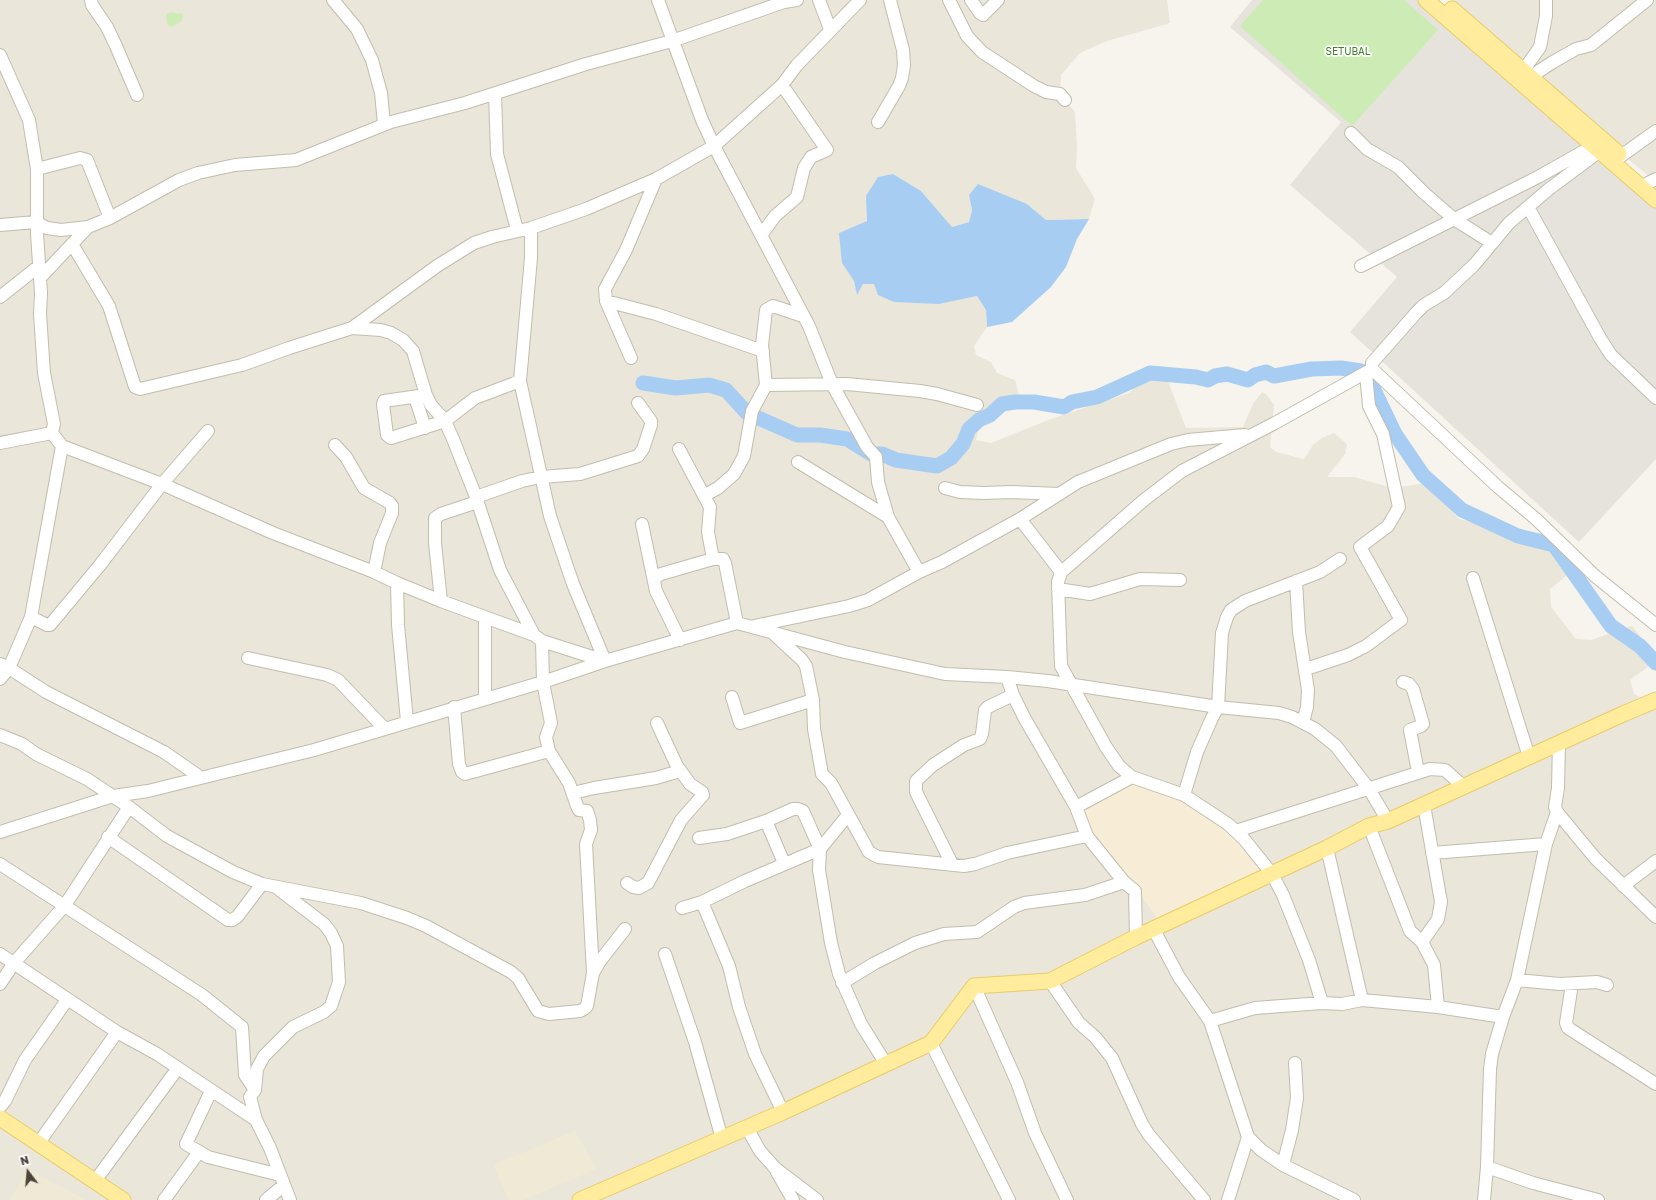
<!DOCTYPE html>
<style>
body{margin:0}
#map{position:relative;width:1656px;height:1200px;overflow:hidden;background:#f6f4ec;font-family:"Golos Text",sans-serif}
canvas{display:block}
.north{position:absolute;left:8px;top:1152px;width:40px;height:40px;-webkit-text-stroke:3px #fff;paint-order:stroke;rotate:344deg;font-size:11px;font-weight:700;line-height:16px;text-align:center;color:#4b4539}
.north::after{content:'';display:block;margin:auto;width:14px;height:18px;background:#4b4539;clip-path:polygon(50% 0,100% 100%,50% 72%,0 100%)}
</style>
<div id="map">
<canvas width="1656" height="1200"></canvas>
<div class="north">N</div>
</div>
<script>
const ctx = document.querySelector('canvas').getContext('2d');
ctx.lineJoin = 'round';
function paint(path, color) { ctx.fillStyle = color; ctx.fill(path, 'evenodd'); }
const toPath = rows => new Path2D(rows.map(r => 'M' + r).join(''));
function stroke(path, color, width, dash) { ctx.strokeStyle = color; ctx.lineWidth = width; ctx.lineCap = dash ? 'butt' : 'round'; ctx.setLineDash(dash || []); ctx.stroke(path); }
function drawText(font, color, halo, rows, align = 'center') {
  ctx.font = font + ' "Golos Text",sans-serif'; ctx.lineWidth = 3.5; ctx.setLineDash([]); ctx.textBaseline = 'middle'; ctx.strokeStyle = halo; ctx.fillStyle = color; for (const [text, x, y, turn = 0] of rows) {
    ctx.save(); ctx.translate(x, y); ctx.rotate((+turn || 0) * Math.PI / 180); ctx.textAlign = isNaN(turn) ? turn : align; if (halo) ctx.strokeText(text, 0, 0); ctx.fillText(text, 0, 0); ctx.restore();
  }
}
paint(toPath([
 [0,0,1167,0,1170,23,1107,41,1080,53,1061,75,1060,94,1075,112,1077,146,1076,168,1095,199,1089,219,1046,220,1027,204,969,195,972,210,969,222,952,227,921,191,893,174,842,263,854,281,857,294,863,284,874,284,918,302,939,304,977,296,986,310,987,327,974,346,976,355,991,362,997,373,1015,380,1019,395,979,429,976,440,991,443,1051,419,1129,393,1136,386,1166,376,1186,428,1243,427,1253,404,1262,392,1266,394,1274,405,1270,447,1276,452,1304,459,1313,445,1322,438,1334,433,1347,444,1345,454,1327,477,1354,477,1393,488,1426,483,1459,519,1526,534,1559,555,1571,572,1550,589,1551,607,1576,639,1591,640,1632,626,1656,656,1656,661,1630,680,1634,694,1656,706,1656,1200,0,1200],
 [1450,0,1656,0,1656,182,1621,153]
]), '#eae6d9');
paint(toPath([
 [1133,780,1184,798,1229,828,1265,873,1160,922,1134,885,1091,837,1082,804]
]), '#f7edd7');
paint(toPath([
 [1252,0,1431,0,1656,196,1656,459,1579,542,1350,332,1397,277,1290,185,1341,122,1230,27]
]), '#e6e3dd');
paint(toPath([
 [575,1131,597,1169,523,1200,509,1200,493,1165],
 [28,1169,86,1200,9,1200]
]), '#efead5');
paint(toPath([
 [1263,0,1404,0,1438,30,1352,126,1240,26],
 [173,12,177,14,180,13,183,15,182,21,171,27,167,24,166,14]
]), '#cdebb4');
paint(toPath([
 [893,174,921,191,952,227,969,222,972,210,969,195,978,184,1027,204,1046,220,1089,219,1077,239,1066,267,1051,287,1012,322,987,327,986,310,977,296,939,304,894,302,878,295,874,284,863,284,857,295,854,281,842,263,839,233,867,221,866,196,878,177]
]), '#a8cdf3');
stroke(toPath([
 [643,383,676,388,709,385,726,390,747,413,797,435,820,435,847,439,871,454,882,454,896,460,937,466,951,458,963,444,969,429,979,420,990,415,1002,404,1015,402,1034,402,1064,407,1072,402,1097,397,1150,373,1196,377,1208,380,1215,376,1227,374,1248,380,1255,375,1266,372,1274,376,1312,369,1341,368,1361,371,1373,388,1395,434,1423,475,1462,510,1518,536,1554,545,1611,626,1640,646,1656,663]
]), '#a8cdf3', 15);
const minor = toPath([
 [91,0,92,5,107,27,116,46,137,95],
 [333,0,357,29,372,60,381,93,384,124],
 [658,0,702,120,714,146,809,326,832,384,867,447,876,457,878,482,888,517,919,572],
 [819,0,830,29],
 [949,0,967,36,982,52,1034,86,1046,92,1060,94,1065,100],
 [971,0,980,13,983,15,998,0],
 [0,55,29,120,32,139,37,169,37,234,41,293,40,314,44,373,54,424,52,433,62,446,162,484,273,533,374,572,397,583,441,601,534,635,542,641,605,661],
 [1523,71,1540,47,1546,16,1546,0],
 [1532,78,1539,71,1553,62,1576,49,1591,45,1647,0],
 [495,94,497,154,517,230],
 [878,122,899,86,902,78,904,65,903,50,890,0],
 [1351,133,1367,149,1398,167,1424,193,1454,219,1492,243],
 [1600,151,1549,189,1509,223,1474,265,1444,293,1424,305,1416,313,1372,363,1372,369,1498,487,1536,519,1595,576,1656,625],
 [1621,156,1656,131],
 [37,169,80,158,87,160,110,218],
 [1648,183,1656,179],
 [1528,207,1600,338,1611,355,1656,398],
 [0,225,36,222,47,228,61,230,88,227,110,218,179,180,198,173,235,165,296,160,391,122,465,103,586,64,672,41,784,2,797,0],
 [531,228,531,258,520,381,550,516,573,584,605,661],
 [762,234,775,216,797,197,804,168,811,157,827,150,782,85],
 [72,244,109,306,135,387,140,389,242,365,289,348,352,328,437,266,474,243,492,237,531,228,586,209,656,179,714,146,782,85,797,65,860,0],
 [1361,266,1538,177,1593,146],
 [40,278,88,227],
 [0,297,39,266],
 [606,301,656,314,763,351],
 [352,328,381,330,391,333,403,340,413,351,426,395,431,405,445,421,453,439,476,497,500,570,534,635],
 [631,358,606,301,605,289,626,250,656,179],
 [766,385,847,384,920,391,937,394,977,405],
 [426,395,384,401,383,404,387,435,391,438,445,421,475,398,520,381],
 [415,397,425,428],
 [0,443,52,433],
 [335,445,346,457,364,488,390,503,392,506,392,513,380,543,374,572],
 [679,449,710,507,708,532,713,559],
 [798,462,888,517],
 [945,488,960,492,984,493,1011,492,1059,494],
 [705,495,718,488,734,474,744,456,752,411,766,385,762,345,766,310,773,306,803,316],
 [476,497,522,481,541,477,580,474,638,456,643,449,651,425,651,421,638,403],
 [1020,519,1061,572],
 [642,524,656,591,680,640],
 [655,578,661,574,713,559,723,559,725,563,737,623],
 [1473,578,1529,757],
 [1296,581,1299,632,1308,690,1307,707,1303,722],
 [397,583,398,625,407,721],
 [1058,589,1090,594,1140,579,1180,580],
 [441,601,435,543,435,518,441,514,477,502],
 [31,617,47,625,50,625,100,565,162,484,208,431],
 [754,626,849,606,868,600,919,572,942,562,1020,519,1078,482,1171,444,1188,440,1245,435],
 [775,635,802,660,806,666,813,700,814,729,822,774,831,783,869,852,878,857,964,866,975,864,1007,853,1087,836],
 [248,658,327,675,338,680,384,728],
 [0,664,9,668,46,692,164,752,200,777],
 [1306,669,1348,655,1366,646,1401,620,1360,547,1388,526,1399,507,1383,434,1369,406,1366,374],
 [1007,677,1013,695,1025,719,1076,807,1087,836,1124,882,1135,891,1136,937],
 [0,679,9,668,31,617,62,446],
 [1403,682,1409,684,1413,689,1423,724,1421,726,1410,730,1418,772],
 [732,697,740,723,813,700],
 [485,698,485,617],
 [454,707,459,764,462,772,465,774,549,751],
 [0,735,22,744,36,754,87,779,129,807,167,836,233,872,262,884,361,903,407,918,426,926,511,972,518,978,538,1011,549,1014,580,1011,584,1009,587,1006,593,973,586,844,591,830,590,820,587,811,579,810,577,806,569,783,549,751,546,737,551,723,543,682,542,641],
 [573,793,594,788,656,778,680,771],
 [1184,795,1197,752,1212,718,1218,707,1222,633,1227,617,1231,610,1245,601,1320,572,1340,559],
 [1076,807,1132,777],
 [1557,812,1595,858,1656,917],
 [766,821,784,863],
 [1369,826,1410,931,1422,942,1434,965,1438,1007],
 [1236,831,1430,769,1445,770,1463,786],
 [0,832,113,796,148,791,314,750,543,682,605,661,737,623,845,652,945,674,1007,677,1048,681,1218,707,1279,713,1292,717,1315,729,1336,746,1369,789,1388,821],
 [108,837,228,920,232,920,237,917,262,884],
 [699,838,727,834,766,821,793,809,798,809,803,811,820,849,819,870,831,943,839,974,861,1024,886,1064],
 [1327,848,1362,1000],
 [1432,853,1546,844],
 [0,864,202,995,242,1027,245,1075,255,1090,250,1097,256,1120,270,1148,290,1200],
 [952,864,916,792,916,781,933,765,964,745,980,739,982,734,985,710,988,707,1013,695],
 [627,883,633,887,639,888,648,883,681,820,703,795,702,792,690,784,677,766,657,723],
 [1623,886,1656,861],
 [702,902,729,966,739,1007,755,1054,783,1112],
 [682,908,702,902,745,881,820,849,848,815],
 [1154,930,1179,977,1210,1021,1248,1137,1261,1150,1283,1165,1354,1200],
 [1422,942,1438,919,1441,902,1424,805],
 [0,954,117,1032,157,1054,256,1120],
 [665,954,695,1042,722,1139],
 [593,973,600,961,625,929],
 [1517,980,1560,984,1597,982,1607,985],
 [1050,981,1079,1023,1095,1037,1112,1058,1142,1124,1149,1135,1204,1200],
 [842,983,875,963,915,943,944,934,977,932,1014,907,1024,903,1085,895,1124,882],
 [0,984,14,963,65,905,129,807],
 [1572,984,1566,1023,1568,1028,1656,1084],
 [974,986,1017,1082,1035,1133,1067,1200],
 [1322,1003,1309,960,1283,895,1272,874,1244,839,1228,824,1184,795,1132,777,1119,766,1106,747,1061,666,1058,582,1061,572,1066,568,1144,500,1182,471,1275,423,1372,369],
 [1210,1021,1255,1008,1322,1003,1342,1004,1362,1000,1438,1007,1503,1017],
 [931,1043,1009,1200],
 [255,1090,257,1069,264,1056,293,1027,324,1012,331,1006,339,982,337,946,331,933,324,924,277,888],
 [211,1091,186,1144,208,1157,280,1175],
 [0,1107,5,1101,25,1060,67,1000],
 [747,1128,760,1151,775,1168,817,1200],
 [38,1144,117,1032],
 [1283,1165,1292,1130,1297,1098,1295,1063],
 [1487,1167,1533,1183,1598,1200],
 [777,1172,793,1200],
 [95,1181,178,1068],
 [164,1200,199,1152],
 [266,1200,283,1186],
 [1228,1200,1248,1137],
 [1484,1200,1487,1167,1490,1069,1492,1054,1503,1017,1517,980,1546,844,1557,812,1555,807,1558,788,1559,743]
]);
const major = toPath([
 [1426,0,1656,200],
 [1452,9,1619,154],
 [0,1118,123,1200],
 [580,1200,783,1112,931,1043,974,986,1050,981,1136,937,1327,848,1369,826,1388,821,1623,714,1656,700]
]);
stroke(minor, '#c2bdad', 14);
stroke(major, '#e8cd68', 17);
stroke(minor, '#fff', 12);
stroke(major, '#ffec9c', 15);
drawText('10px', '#428029', '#fff', [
 ["SETUBAL",1348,52]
]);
</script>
